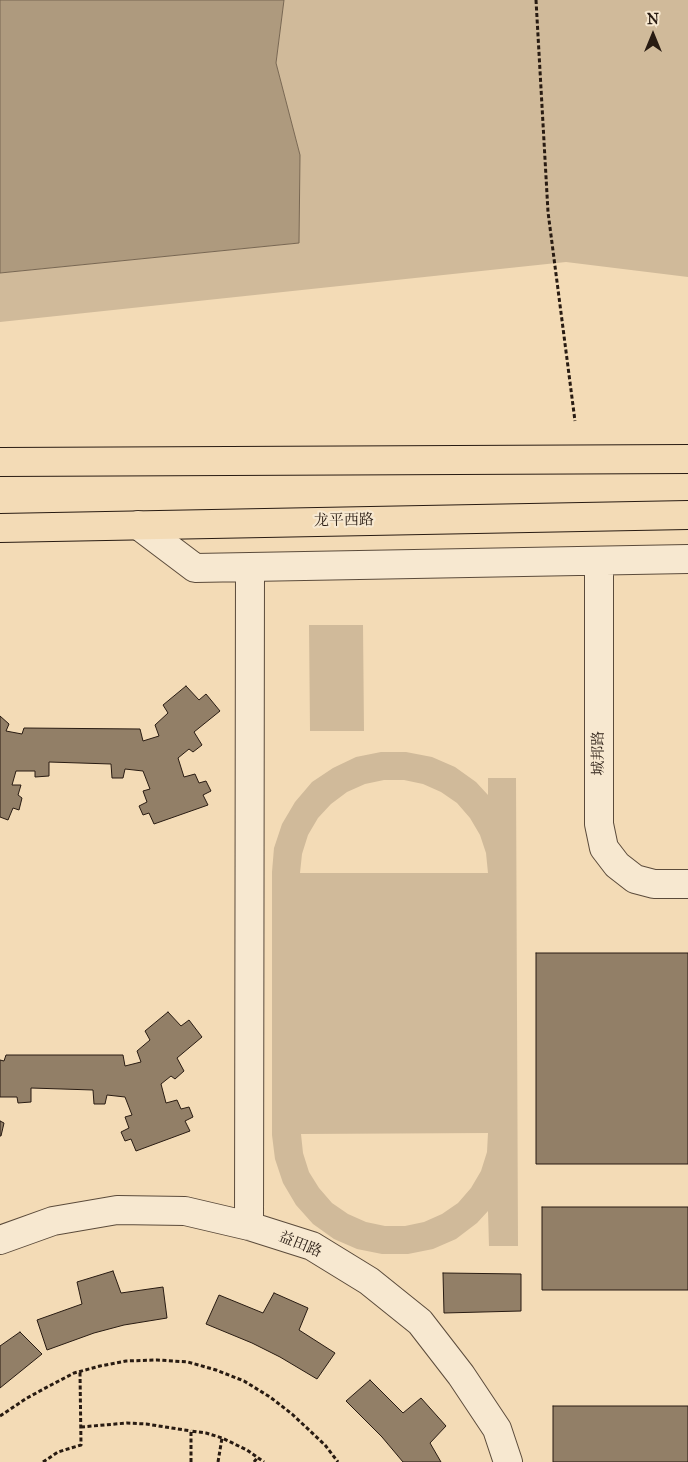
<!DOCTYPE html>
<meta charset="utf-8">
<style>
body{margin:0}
#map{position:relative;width:688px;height:1462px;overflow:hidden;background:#f3dbb6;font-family:"IM FELL Great Primer",serif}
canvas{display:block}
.north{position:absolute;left:628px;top:10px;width:50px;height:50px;-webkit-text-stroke:4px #f7e8d0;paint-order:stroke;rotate:0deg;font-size:14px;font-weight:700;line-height:20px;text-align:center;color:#281b12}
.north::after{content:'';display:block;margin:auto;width:18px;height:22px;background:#281b12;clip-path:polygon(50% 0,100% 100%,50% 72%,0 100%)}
</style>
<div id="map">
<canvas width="688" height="1462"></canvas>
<div class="north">N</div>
</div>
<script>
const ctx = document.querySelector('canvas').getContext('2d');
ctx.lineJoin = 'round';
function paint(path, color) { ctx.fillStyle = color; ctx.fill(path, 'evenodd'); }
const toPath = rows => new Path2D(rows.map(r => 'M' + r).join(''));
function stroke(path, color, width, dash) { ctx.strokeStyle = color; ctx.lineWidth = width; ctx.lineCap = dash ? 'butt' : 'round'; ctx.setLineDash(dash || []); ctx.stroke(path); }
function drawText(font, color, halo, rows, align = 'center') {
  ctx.font = font + ' "IM FELL Great Primer","Noto Serif SC",serif'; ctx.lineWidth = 4.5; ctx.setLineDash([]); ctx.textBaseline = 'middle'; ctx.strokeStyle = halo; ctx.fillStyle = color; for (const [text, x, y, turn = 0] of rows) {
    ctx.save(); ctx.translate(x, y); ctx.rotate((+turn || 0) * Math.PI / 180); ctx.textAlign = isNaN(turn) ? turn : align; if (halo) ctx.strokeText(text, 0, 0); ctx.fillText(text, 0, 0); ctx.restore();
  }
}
paint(toPath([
 [284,0,688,0,688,277,566,262,0,322,0,273,299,243,300,155,276,63],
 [309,625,363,625,364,731,310,731],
 [381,752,406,752,432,757,455,767,476,782,488,795,488,778,516,778,518,1246,489,1246,488,1211,477,1223,456,1239,433,1249,408,1254,382,1254,357,1249,334,1239,313,1224,296,1205,283,1183,275,1159,272,1135,272,872,274,848,282,824,295,802,312,782,333,768,356,757],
 [384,780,404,780,423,784,441,792,457,803,470,818,480,835,486,853,488,873,300,873,302,854,308,835,318,818,331,804,347,792,365,784],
 [488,1133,487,1152,481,1171,471,1188,458,1203,442,1214,424,1222,405,1226,385,1226,366,1222,348,1214,332,1203,319,1188,309,1172,303,1153,301,1134]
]), '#d0ba9a');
const water = toPath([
 [0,0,284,0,276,63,300,155,299,243,0,273,0,0]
]);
paint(water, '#ae9a7e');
stroke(water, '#786753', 1);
const building = toPath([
 [186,686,199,700,206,694,220,711,194,732,202,745,193,752,189,749,178,758,184,777,195,774,199,783,206,781,211,791,203,795,208,805,154,824,149,813,143,815,139,806,147,802,143,791,150,789,143,771,125,769,123,778,112,778,111,764,49,762,49,776,35,777,35,771,16,771,12,785,21,785,18,795,22,798,19,810,13,808,8,820,0,817,0,716,9,724,6,731,22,734,24,728,140,729,143,741,159,736,155,725,168,713,163,705,186,686],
 [536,953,688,953,688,1164,536,1164,536,953],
 [168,1012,181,1026,189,1020,202,1037,177,1058,184,1071,175,1079,171,1076,161,1084,166,1103,177,1100,181,1109,189,1107,193,1117,185,1121,190,1131,136,1151,131,1139,125,1141,121,1132,129,1128,125,1117,132,1115,125,1097,107,1095,105,1104,94,1104,93,1090,31,1088,31,1102,18,1103,17,1097,0,1097,0,1060,4,1061,6,1055,123,1055,125,1066,141,1062,137,1051,150,1040,145,1031,168,1012],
 [0,1121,4,1123,1,1136,0,1136,0,1121],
 [542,1207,688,1207,688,1290,542,1290,542,1207],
 [113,1271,121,1293,163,1287,167,1318,124,1325,94,1333,47,1350,37,1320,82,1304,77,1282,113,1271],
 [443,1273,521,1274,521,1311,444,1313,443,1273],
 [274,1293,308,1308,299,1330,335,1353,317,1379,280,1357,252,1343,206,1324,219,1295,263,1313,274,1293],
 [20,1332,42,1354,0,1388,0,1346,20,1332],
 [370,1380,403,1413,421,1398,446,1426,430,1443,441,1462,403,1462,382,1437,346,1401,370,1380],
 [553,1406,688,1406,688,1462,553,1462,553,1406]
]);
paint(building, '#927f67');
stroke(building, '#281b12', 1);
const minor = toPath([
 [138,525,195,568,688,559],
 [599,561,599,824,604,848,617,865,635,879,654,884,688,884],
 [249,1226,250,567],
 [0,1240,53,1221,117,1210,185,1211,249,1226,312,1246,369,1281,420,1322,461,1375,497,1429,508,1462]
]);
const major = toPath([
 [0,462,688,459],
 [0,528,688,515]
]);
stroke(minor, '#5b4b3b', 30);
stroke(major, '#281b12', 30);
stroke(toPath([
 [536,0,548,212,575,421],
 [0,1416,27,1398,51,1385,74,1373,100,1366,126,1361,157,1360,188,1362,216,1370,244,1381,270,1397,292,1414,325,1445,338,1462],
 [81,1427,127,1423,146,1424,191,1431],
 [43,1462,58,1452,81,1445,80,1372],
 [191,1462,191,1431,206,1433,222,1438,247,1450,264,1462],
 [218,1462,222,1438],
 [254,1462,258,1457]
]), '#281b12', 3, [4, 2.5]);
stroke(minor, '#f7e8d0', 28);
stroke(major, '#f3dbb6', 28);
drawText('15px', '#281b12', '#f7e8d0', [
 ["龙平西路",344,521,-1],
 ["城邦路",599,753,-90],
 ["益田路",300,1245,22]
]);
</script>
